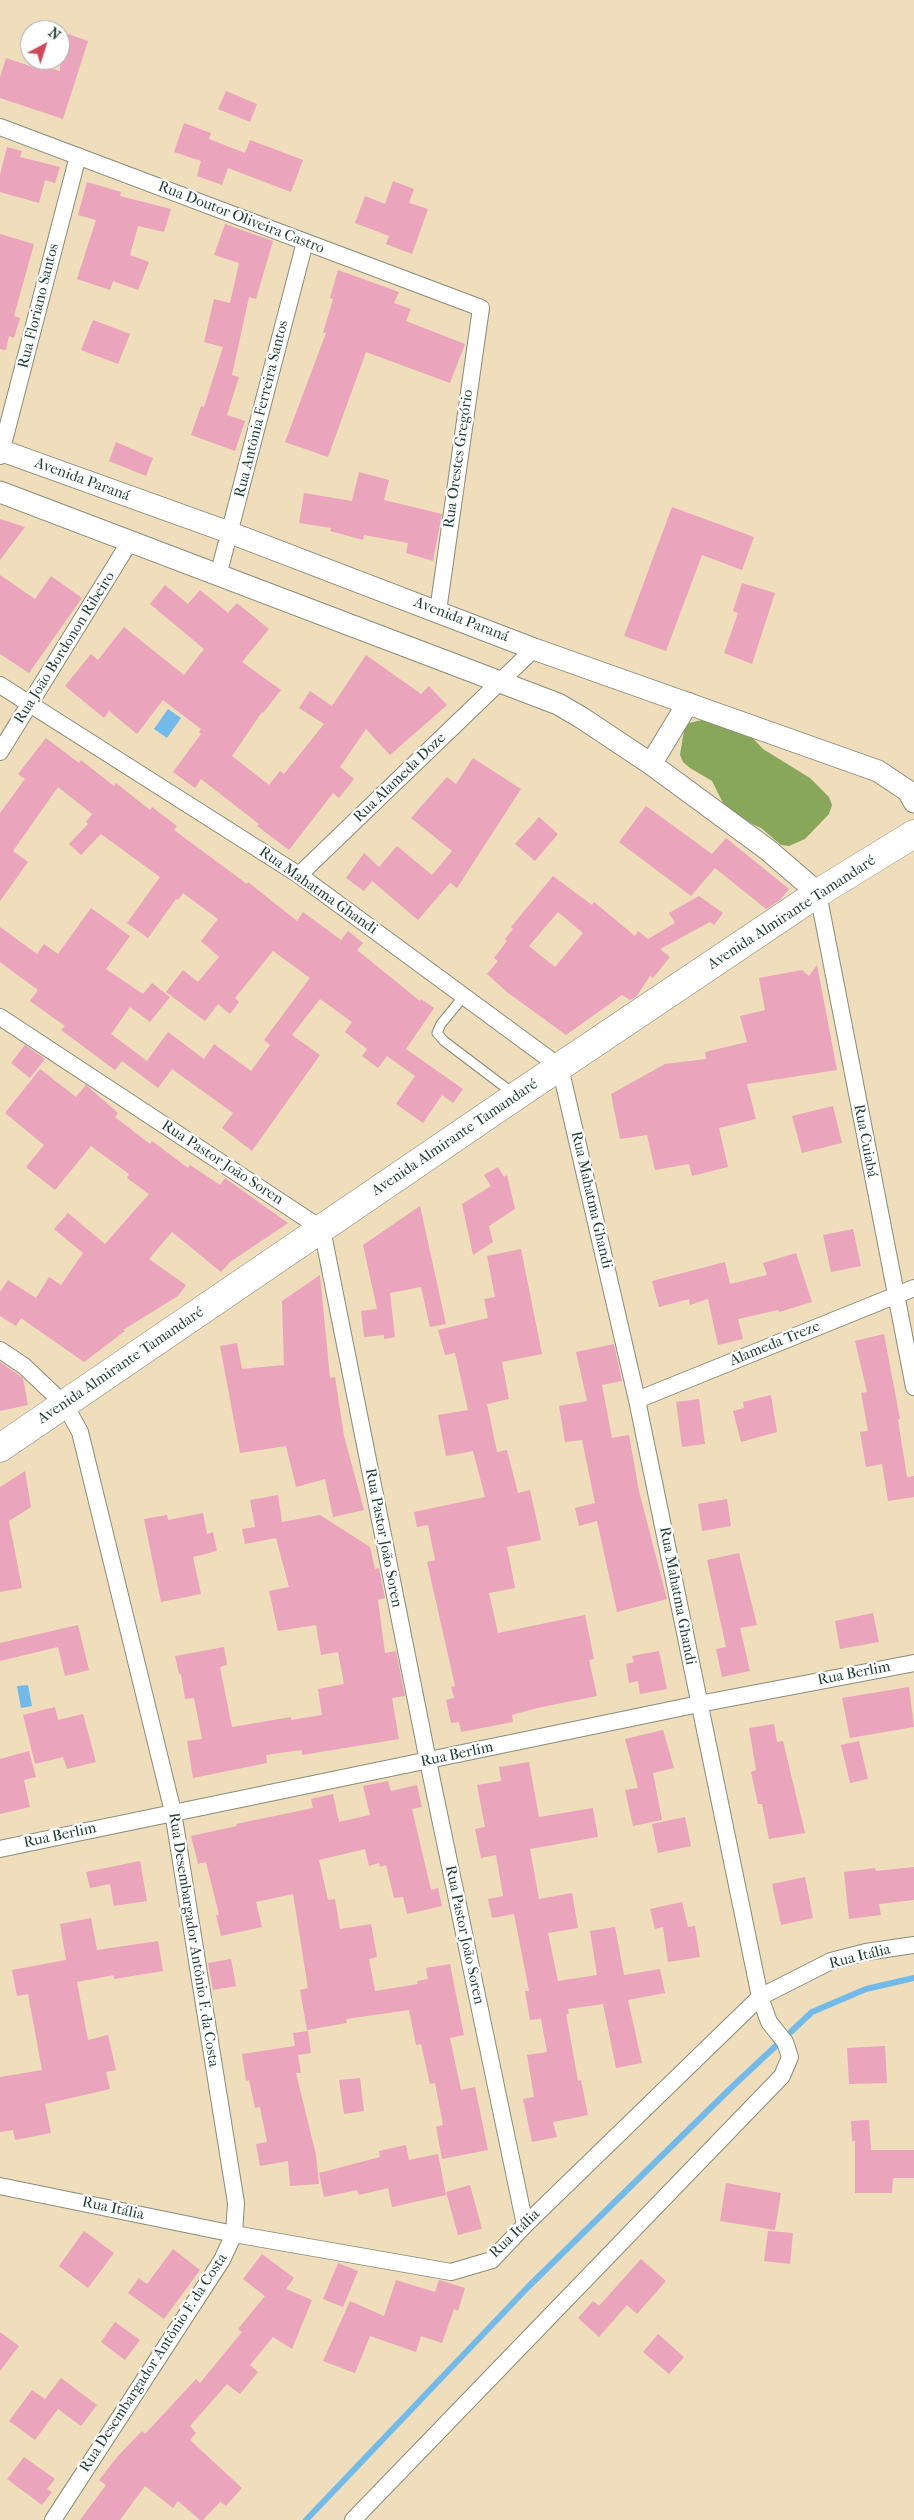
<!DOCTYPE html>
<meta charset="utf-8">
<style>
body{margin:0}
#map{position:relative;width:914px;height:2520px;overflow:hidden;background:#efddbc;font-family:"IM FELL French Canon",serif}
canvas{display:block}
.north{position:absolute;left:20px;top:20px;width:50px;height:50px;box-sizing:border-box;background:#fff;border:1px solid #a5b1ae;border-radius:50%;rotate:40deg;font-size:14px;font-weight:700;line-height:20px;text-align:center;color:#1f3d34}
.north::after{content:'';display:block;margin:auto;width:18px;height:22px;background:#d1495b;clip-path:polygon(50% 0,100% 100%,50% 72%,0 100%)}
</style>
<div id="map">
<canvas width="914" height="2520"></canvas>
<div class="north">N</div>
</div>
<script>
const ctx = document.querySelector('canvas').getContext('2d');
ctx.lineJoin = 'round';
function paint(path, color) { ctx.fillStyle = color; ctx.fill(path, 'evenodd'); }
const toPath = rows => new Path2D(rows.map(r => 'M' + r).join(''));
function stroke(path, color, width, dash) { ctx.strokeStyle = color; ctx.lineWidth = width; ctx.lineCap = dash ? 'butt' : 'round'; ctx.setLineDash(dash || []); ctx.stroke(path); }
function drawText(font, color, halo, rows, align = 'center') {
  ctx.font = font + ' "IM FELL French Canon",serif'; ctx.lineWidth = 4.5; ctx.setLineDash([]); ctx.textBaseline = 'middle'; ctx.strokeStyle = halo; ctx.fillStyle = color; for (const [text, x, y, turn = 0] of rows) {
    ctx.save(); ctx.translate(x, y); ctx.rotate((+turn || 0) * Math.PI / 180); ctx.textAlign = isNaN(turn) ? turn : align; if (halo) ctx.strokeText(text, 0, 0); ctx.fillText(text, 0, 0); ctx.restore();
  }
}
paint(toPath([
 [706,719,748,733,763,749,810,778,829,797,832,805,829,814,805,839,789,846,781,845,761,828,744,820,723,803,712,781,690,768,683,762,680,755,684,730,689,723]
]), '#89a75b');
paint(toPath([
 [168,709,181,718,167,738,154,729],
 [28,1685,32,1706,21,1708,17,1686]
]), '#71bae9');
stroke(toPath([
 [306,2520,528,2287,733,2086,812,2012,866,1989,914,1978]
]), '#71bae9', 6);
paint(toPath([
 [60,31,88,41,63,119,0,98,0,77,6,58,42,70,43,66,60,71],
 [226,91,257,104,250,122,218,109],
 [184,123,211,133,209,139,245,153,250,140,303,160,291,192,228,168,222,185,197,176,201,161,174,152],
 [7,147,22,151,20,157,60,167,55,183,45,180,39,203,0,192,0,175],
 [393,181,414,189,409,203,428,209,412,254,386,244,389,236,355,223,365,196,385,204],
 [87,182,121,192,120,196,171,209,164,232,138,226,130,255,149,262,138,290,113,281,110,290,77,279,96,220,78,215],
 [225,224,273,241,256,299,249,297,232,375,239,377,227,415,245,421,235,451,191,435,201,406,204,407,223,347,204,342,214,299,230,303,239,263,214,255],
 [0,234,34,244,14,316,20,318,14,338,9,336,6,350,0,349],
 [338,270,399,292,394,303,411,309,406,321,465,344,450,383,366,352,328,457,285,442,326,333,323,333,333,299,330,298],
 [93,320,130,334,118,364,81,350],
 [116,442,153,458,146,476,109,461],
 [359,472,389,480,384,500,442,514,433,561,406,553,408,543,364,535,363,540,330,531,331,528,299,523,304,493,352,501],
 [672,507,754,537,742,570,702,555,666,651,624,636],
 [0,519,25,527,0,560],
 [0,575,35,599,51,576,82,598,29,673,0,654],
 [742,583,775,593,752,664,724,653,738,613,733,611],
 [165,585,188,604,200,590,228,613,237,603,269,629,242,662,281,690,263,713,262,712,232,756,269,785,280,771,284,774,324,724,299,708,310,691,332,706,366,655,421,694,429,686,447,705,390,755,366,729,340,767,354,779,339,798,333,793,289,850,257,826,259,824,201,779,195,788,173,772,201,734,199,732,201,729,163,700,137,734,109,711,104,718,65,686,91,654,98,660,124,627,184,675,204,649,150,604],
 [46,738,79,763,81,760,114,786,116,783,150,810,152,807,177,826,174,830,247,884,248,882,297,921,303,912,341,940,348,931,363,943,357,950,420,1001,421,999,434,1008,406,1049,463,1089,453,1103,442,1095,423,1123,396,1104,415,1076,387,1056,378,1068,362,1056,367,1049,345,1032,352,1022,320,999,292,1035,320,1055,252,1151,222,1128,233,1113,172,1069,158,1088,122,1061,115,1070,61,1030,65,1026,30,1001,38,990,0,962,0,927,37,954,44,944,58,954,91,908,130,936,106,969,143,994,152,983,170,997,150,1022,130,1007,111,1034,147,1061,168,1032,204,1059,214,1044,251,1071,270,1045,264,1040,310,978,273,951,235,998,239,1002,230,1014,218,1004,205,1021,166,992,183,970,198,982,219,957,201,941,218,919,183,893,178,900,176,899,148,938,127,923,160,877,101,834,81,855,69,844,88,824,86,822,92,814,58,787,13,851,28,862,0,901,0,813,25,779,18,774],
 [473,758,521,789,457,888,450,883,418,920,372,881,364,891,346,878,364,853,379,867,397,846,432,875,452,851,411,818,447,777,456,784],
 [646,806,712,854,726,838,789,889,780,900,766,909,715,868,691,896,619,842],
 [539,817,558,834,535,861,515,844],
 [553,876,592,905,594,902,635,936,638,931,648,939,675,923,669,913,699,896,723,913,714,925,710,922,660,949,670,957,653,978,650,976,636,997,630,1000,622,995,566,1035,507,992,487,974,498,961,494,958,507,941,505,939,513,929,511,927],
 [558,912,583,933,555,967,529,946],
 [817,965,837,1070,747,1084,756,1119,719,1128,728,1167,692,1176,689,1164,655,1170,647,1135,620,1139,611,1094,665,1064,706,1059,705,1052,747,1042,740,1016,765,1010,759,978,802,970,809,976],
 [25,1045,45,1059,30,1078,11,1063],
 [40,1069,76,1097,86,1085,118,1113,115,1117,150,1144,152,1141,188,1168,190,1165,220,1185,225,1178,288,1223,230,1262,221,1272,172,1232,149,1259,186,1285,178,1296,123,1330,125,1331,84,1362,21,1318,16,1326,0,1316,0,1292,8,1280,36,1298,49,1277,61,1285,83,1253,54,1229,68,1213,105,1244,149,1194,127,1178,129,1174,91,1146,55,1190,26,1167,44,1145,5,1113],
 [833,1106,842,1143,802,1153,792,1116],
 [498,1167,504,1177,507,1175,515,1209,489,1226,493,1242,473,1255,462,1204,491,1186,484,1175],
 [420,1206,446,1324,430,1327,421,1287,390,1293,395,1337,384,1339,384,1335,364,1337,361,1311,377,1309,363,1245],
 [853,1229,861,1266,831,1272,823,1235],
 [521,1249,542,1354,502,1362,509,1399,487,1404,497,1452,507,1450,518,1493,530,1490,541,1540,507,1547,515,1588,489,1593,498,1633,585,1615,594,1659,589,1660,597,1696,537,1708,512,1715,513,1722,461,1732,459,1722,451,1723,446,1700,454,1698,451,1687,455,1686,427,1562,435,1560,428,1525,417,1527,414,1512,485,1497,473,1451,446,1456,438,1415,468,1410,455,1353,445,1355,438,1330,488,1318,484,1299,495,1297,487,1256],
 [796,1253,812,1302,779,1312,778,1310,738,1319,743,1339,718,1345,708,1299,690,1305,689,1299,659,1307,652,1281,725,1262,730,1284,767,1275,763,1263],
 [320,1275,330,1378,335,1377,344,1436,364,1510,333,1517,325,1479,296,1487,286,1446,240,1453,220,1346,237,1343,242,1369,284,1365,282,1301],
 [884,1334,900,1419,898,1420,907,1477,914,1476,914,1497,888,1501,882,1464,866,1467,860,1432,868,1431,861,1393,867,1392,855,1341],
 [614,1344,622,1381,602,1385,612,1438,629,1435,639,1491,667,1599,617,1612,597,1521,579,1526,575,1508,595,1503,582,1440,565,1442,559,1406,587,1401,576,1352],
 [0,1362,23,1378,28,1405,0,1411],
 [771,1395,777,1432,741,1442,733,1411,744,1408,743,1402],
 [699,1399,705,1444,682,1447,676,1402],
 [25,1471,31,1507,9,1521,22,1588,0,1592,0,1487],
 [278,1495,282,1522,320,1515,370,1547,375,1569,379,1568,385,1598,378,1600,385,1653,396,1651,405,1696,392,1698,399,1739,302,1755,302,1750,266,1755,267,1763,193,1778,187,1741,202,1739,194,1698,185,1699,181,1674,179,1674,175,1656,224,1647,227,1665,220,1667,232,1727,291,1717,291,1720,322,1715,318,1689,344,1684,338,1652,321,1655,316,1625,278,1631,269,1591,289,1587,276,1538,245,1544,242,1529,255,1527,250,1500],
 [727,1499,731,1526,702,1531,698,1504],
 [203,1513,207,1534,213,1532,217,1551,193,1557,201,1594,161,1602,144,1519,167,1515,168,1520],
 [739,1553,757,1625,740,1628,750,1671,722,1677,716,1649,726,1647,707,1560],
 [873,1613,879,1642,840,1649,835,1621],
 [78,1625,89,1670,65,1676,58,1647,0,1661,0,1643],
 [659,1651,667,1689,640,1694,638,1681,629,1683,626,1664,634,1662,632,1656],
 [909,1687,914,1727,850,1738,842,1698],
 [55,1707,58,1720,83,1714,96,1762,67,1769,63,1757,35,1764,23,1715],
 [774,1724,777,1742,783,1741,805,1833,769,1839,762,1804,758,1804,751,1772,756,1770,749,1728],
 [663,1730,674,1768,653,1773,662,1820,633,1826,625,1790,638,1788,625,1739],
 [859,1741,868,1779,850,1783,841,1745],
 [29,1751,36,1777,24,1780,30,1807,0,1814,0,1759],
 [529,1762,539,1817,593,1808,598,1837,530,1849,539,1899,572,1893,578,1928,548,1933,558,1981,597,1975,590,1931,615,1927,624,1975,660,1969,665,1993,628,2000,642,2063,616,2068,603,2004,568,2009,569,2014,566,2014,578,2081,581,2080,588,2115,553,2122,557,2137,532,2142,523,2099,534,2097,527,2055,547,2052,541,2019,530,2020,525,1991,529,1991,514,1914,492,1918,488,1899,503,1896,496,1855,481,1858,475,1829,485,1827,477,1785,501,1781,499,1767],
 [388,1781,391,1791,417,1785,422,1807,412,1809,431,1890,438,1888,442,1906,407,1914,403,1897,394,1898,386,1865,380,1867,379,1863,369,1866,365,1849,319,1860,328,1900,335,1899,340,1929,371,1924,377,1957,369,1959,375,1991,418,1984,417,1981,428,1979,426,1968,450,1964,464,2035,450,2038,461,2090,475,2087,488,2150,442,2159,436,2127,443,2125,435,2083,430,2084,421,2044,416,2045,409,2010,346,2019,347,2023,307,2030,300,1990,308,1988,293,1894,256,1902,262,1927,221,1936,216,1915,219,1915,206,1862,198,1864,191,1836,237,1826,236,1824,313,1808,311,1799,333,1794,339,1822,370,1815,363,1786],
 [685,1817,691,1846,658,1853,652,1824],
 [140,1861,147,1901,114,1906,110,1884,90,1888,86,1872],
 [914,1867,914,1900,879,1904,881,1915,849,1919,844,1872,875,1868,876,1871],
 [805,1877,813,1918,781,1925,772,1884],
 [682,1902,688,1927,695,1926,700,1957,668,1962,663,1927,655,1929,650,1909],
 [91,1918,97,1950,158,1941,163,1971,114,1979,114,1975,77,1982,88,2040,108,2035,116,2070,106,2072,110,2089,45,2104,51,2133,15,2140,13,2130,0,2132,0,2077,42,2070,28,1994,17,1996,12,1970,66,1960,60,1924],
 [231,1959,236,1986,213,1990,208,1963],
 [308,2031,311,2053,298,2055,301,2073,296,2073,316,2155,319,2184,290,2186,288,2161,260,2166,256,2144,267,2142,260,2107,255,2108,249,2080,246,2081,242,2054,295,2046,293,2033],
 [885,2046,887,2083,849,2084,847,2048],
 [360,2078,364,2111,344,2114,339,2080],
 [869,2120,871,2150,914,2150,914,2178,893,2178,892,2193,855,2193,855,2141,852,2141,851,2121],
 [406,2145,409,2160,438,2154,446,2195,392,2207,388,2188,359,2195,357,2190,324,2197,319,2173,380,2157,379,2151],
 [726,2183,781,2193,775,2230,720,2221],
 [470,2185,482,2229,458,2235,446,2192],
 [84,2231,114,2253,88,2288,59,2266],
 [768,2231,793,2233,790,2264,764,2261],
 [173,2249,200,2270,164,2319,128,2293,139,2278,147,2284],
 [262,2254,294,2278,286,2289,312,2300,292,2349,273,2337,250,2365,258,2372,240,2394,227,2384,190,2426,196,2433,190,2440,242,2488,226,2506,220,2502,203,2520,200,2520,178,2501,173,2508,145,2486,120,2520,80,2520,106,2485,99,2480,118,2456,142,2431,145,2434,196,2379,200,2383,242,2332,238,2329,265,2296,243,2279],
 [641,2259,666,2281,637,2314,627,2305,599,2337,578,2318,593,2301,599,2306],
 [338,2263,358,2271,343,2307,323,2299],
 [396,2280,435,2292,439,2280,465,2288,458,2311,454,2309,442,2343,421,2336,416,2352,370,2336,355,2373,323,2361,350,2301,384,2316],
 [115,2322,140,2340,125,2360,101,2342],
 [0,2332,19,2346,0,2371],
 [658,2334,684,2357,669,2374,643,2352],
 [61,2378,97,2405,81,2426,58,2409,35,2440,9,2421,32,2390,45,2399],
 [24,2457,55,2479,47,2489,52,2492,42,2505,7,2479]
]), '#eaa4bc');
const service = toPath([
 [464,996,441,1024,437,1033,444,1041,514,1094]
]);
const minor = toPath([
 [0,127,481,308,438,611],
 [0,456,78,156],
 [218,576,305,242],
 [0,685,299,875,560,1067,637,1400,760,1997,769,2022,785,2042,790,2057,782,2076,353,2520],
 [0,752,129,543],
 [299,875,534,649],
 [818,893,914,1387],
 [0,1017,322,1229,428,1761,525,2225],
 [0,1350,24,1366,65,1405,80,1432,173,1812,236,2203,234,2234,222,2260,53,2520],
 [637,1400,914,1288],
 [0,1849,699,1704,914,1663],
 [0,2186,234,2234,451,2272,492,2260,525,2225,760,1997,831,1961,866,1952,914,1945]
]);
const tertiary = toPath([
 [0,450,231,533,534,649,878,771,908,791,914,802],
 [0,492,558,704,582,718,651,764,768,850,818,893],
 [651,764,688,703]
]);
const trunk = toPath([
 [0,1448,516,1096,818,893,914,834]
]);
stroke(service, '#878d78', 11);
stroke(minor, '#878d78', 18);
stroke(tertiary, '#878d78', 23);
stroke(trunk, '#878d78', 29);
stroke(service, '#fff', 9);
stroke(minor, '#fff', 16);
stroke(tertiary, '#fff', 21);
stroke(trunk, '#fff', 28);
drawText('15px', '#1f3d34', '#fff', [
 ["Rua Doutor Oliveira Castro",241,218,21],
 ["Rua Floriano Santos",39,306,-76],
 ["Rua Antônia Ferreira Santos",262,409,-76],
 ["Rua Orestes Gregório",459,459,-82],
 ["Avenida Paraná",82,480,20],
 ["Avenida Paraná",461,620,21],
 ["Rua João Bordonon Ribeiro",65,648,-58],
 ["Rua Alameda Doze",400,778,-44],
 ["Rua Mahatma Ghandi",318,891,35],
 ["Avenida Almirante Tamandaré",792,913,-33],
 ["Avenida Almirante Tamandaré",455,1138,-34],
 ["Rua Cuiabá",865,1141,79],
 ["Rua Pastor João Soren",222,1163,33],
 ["Rua Mahatma Ghandi",591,1200,77],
 ["Alameda Treze",775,1344,-22],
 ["Avenida Almirante Tamandaré",121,1366,-34],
 ["Rua Pastor João Soren",383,1538,79],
 ["Rua Mahatma Ghandi",677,1596,79],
 ["Rua Berlim",854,1674,-11],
 ["Rua Berlim",457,1755,-12],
 ["Rua Berlim",60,1836,-12],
 ["Rua Pastor João Soren",464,1935,78],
 ["Rua Desembargador Antônio F. da Costa",193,1940,81],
 ["Rua Itália",860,1957,-14],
 ["Rua Itália",113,2209,12],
 ["Rua Itália",515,2234,-44],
 ["Rua Desembargador Antônio F. da Costa",154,2363,-57]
]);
</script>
